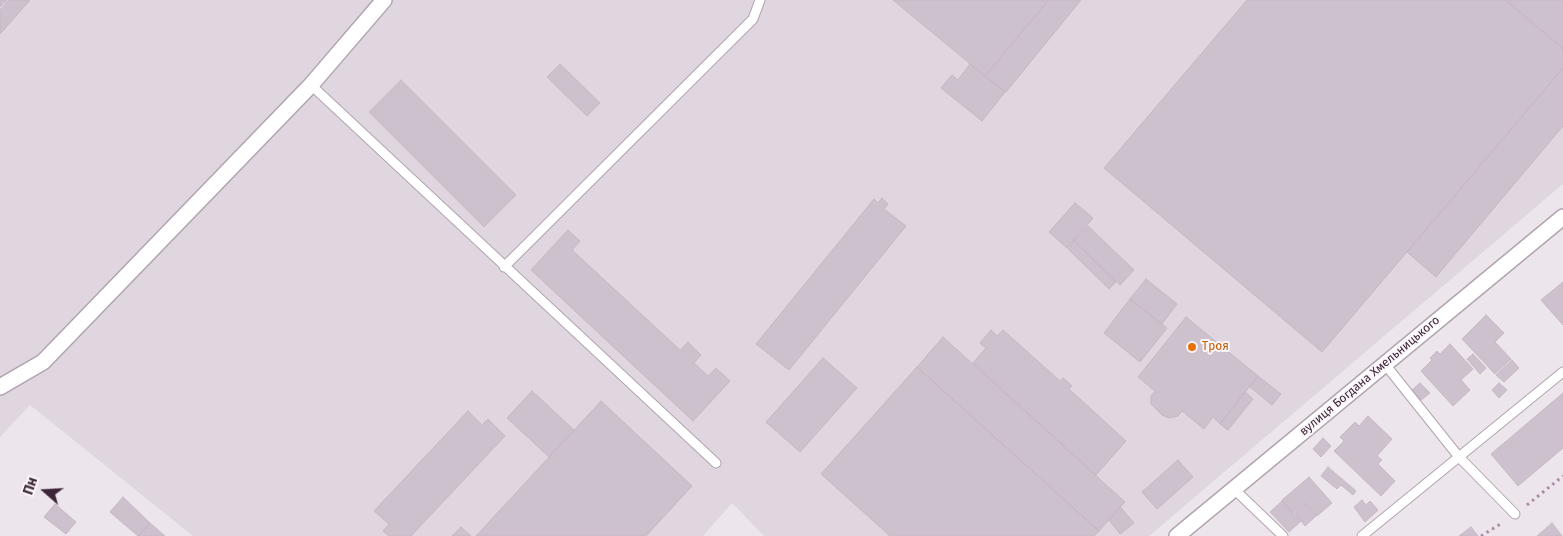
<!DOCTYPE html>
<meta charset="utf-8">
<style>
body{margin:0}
#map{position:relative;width:1563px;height:536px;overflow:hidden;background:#ede5ec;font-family:"Fira Sans",sans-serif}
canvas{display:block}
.north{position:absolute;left:20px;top:466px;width:50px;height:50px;-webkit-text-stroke:4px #f9f5f9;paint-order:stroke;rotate:289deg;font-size:14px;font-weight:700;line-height:20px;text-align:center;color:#3d2638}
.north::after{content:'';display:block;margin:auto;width:18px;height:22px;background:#3d2638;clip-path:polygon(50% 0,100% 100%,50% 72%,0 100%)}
</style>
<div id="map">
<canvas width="1563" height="536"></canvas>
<div class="north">Пн</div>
</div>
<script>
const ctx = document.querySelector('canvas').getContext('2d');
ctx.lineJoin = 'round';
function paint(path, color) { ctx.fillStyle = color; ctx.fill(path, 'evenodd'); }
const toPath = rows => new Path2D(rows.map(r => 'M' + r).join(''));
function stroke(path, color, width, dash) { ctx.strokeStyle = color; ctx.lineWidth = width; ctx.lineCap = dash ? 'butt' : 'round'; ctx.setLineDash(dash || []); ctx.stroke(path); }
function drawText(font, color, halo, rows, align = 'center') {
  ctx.font = font + ' "Fira Sans",sans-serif'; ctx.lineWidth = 4; ctx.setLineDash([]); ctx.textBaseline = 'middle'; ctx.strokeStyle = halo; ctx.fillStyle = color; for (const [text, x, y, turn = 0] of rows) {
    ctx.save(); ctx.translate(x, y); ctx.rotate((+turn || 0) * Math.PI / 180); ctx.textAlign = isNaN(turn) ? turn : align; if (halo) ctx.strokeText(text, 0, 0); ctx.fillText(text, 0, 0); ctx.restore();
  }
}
paint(toPath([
 [0,0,1563,0,1563,184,1149,536,764,536,732,503,703,536,193,536,30,405,0,437]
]), '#e0d6e0');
const building = toPath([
 [0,0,7,0,0,7,0,0],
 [9,0,30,0,0,34,0,10,9,0],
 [893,0,1048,0,985,76,893,0],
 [1049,0,1081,0,1006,92,985,76,1049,0],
 [1247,0,1505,0,1563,49,1563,68,1322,352,1104,168,1247,0],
 [1506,0,1563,0,1563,48,1506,0],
 [560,64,600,103,587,116,547,77,560,64],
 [970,64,1005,92,982,121,941,88,952,75,958,80,970,64],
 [1563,68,1563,126,1436,277,1407,252,1563,68],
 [401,80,516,195,484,227,369,112,401,80],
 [882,198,888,204,884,209,906,226,789,370,756,344,874,199,878,203,882,198],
 [1075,203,1093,218,1067,248,1049,232,1075,203],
 [1088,226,1134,270,1120,285,1074,241,1088,226],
 [568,230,580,241,572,250,680,350,688,342,701,355,694,363,708,376,716,368,730,381,693,421,531,270,568,230],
 [1074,241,1116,282,1109,289,1068,249,1074,241],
 [1146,279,1177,304,1162,324,1130,299,1146,279],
 [1563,282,1563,325,1541,300,1563,282],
 [1130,299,1167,328,1140,362,1104,333,1130,299],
 [1486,315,1504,333,1495,342,1511,359,1495,374,1462,339,1486,315],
 [1186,317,1258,376,1220,424,1213,417,1204,429,1182,411,1178,416,1169,418,1162,415,1151,404,1151,396,1155,391,1138,377,1186,317],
 [991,330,997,336,1003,330,1060,381,1063,378,1072,386,1069,389,1126,441,1096,475,973,363,986,348,980,343,991,330],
 [943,337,1125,502,1099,531,917,367,943,337],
 [1450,344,1473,369,1461,380,1470,390,1453,406,1421,371,1432,360,1430,358,1437,351,1440,354,1450,344],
 [1473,354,1486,368,1480,374,1467,359,1473,354],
 [823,358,857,388,800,452,766,422,823,358],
 [1512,360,1519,368,1504,382,1496,375,1512,360],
 [917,367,1099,531,1094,536,890,536,821,474,917,367],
 [1258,376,1281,394,1272,405,1250,387,1258,376],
 [1420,383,1430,393,1421,400,1412,390,1420,383],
 [1499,383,1507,390,1499,398,1492,390,1499,383],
 [532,391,574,430,549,457,507,418,532,391],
 [1245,392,1253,399,1228,430,1220,424,1245,392],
 [1563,393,1563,448,1518,486,1491,454,1563,393],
 [601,401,692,486,646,536,476,536,601,401],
 [468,411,482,425,488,419,505,436,411,536,389,536,383,531,389,524,374,511,468,411],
 [1368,416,1392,439,1377,456,1382,460,1378,464,1395,481,1381,496,1334,451,1344,441,1340,437,1355,422,1359,426,1368,416],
 [1323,438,1331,446,1321,457,1313,449,1323,438],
 [1178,460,1193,477,1157,509,1142,492,1178,460],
 [1328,467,1356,491,1353,495,1341,485,1337,489,1321,476,1328,467],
 [1309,477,1332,503,1317,516,1305,503,1293,513,1282,500,1309,477],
 [123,497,150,523,138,536,110,512,123,497],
 [1362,500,1366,505,1370,501,1378,510,1365,522,1354,507,1362,500],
 [1282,501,1301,521,1289,532,1270,512,1282,501],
 [55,504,76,522,66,534,44,517,55,504],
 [1305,504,1316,516,1305,526,1295,513,1305,504],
 [1120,507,1134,523,1120,534,1109,520,1120,507],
 [150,523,165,536,138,536,150,523],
 [1552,523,1562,536,1537,536,1552,523],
 [461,527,471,536,452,536,461,527],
 [1471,527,1478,536,1459,536,1471,527]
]);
paint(building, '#cdc1cd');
stroke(building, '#c6b8c5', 1);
const lane = toPath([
 [311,85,716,463],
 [504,267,753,19,760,0],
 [1384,363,1459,457,1515,514],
 [1234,489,1283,536],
 [1362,536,1563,372]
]);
const street = toPath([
 [0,387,43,362,311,85,384,0],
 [1177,536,1563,217]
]);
stroke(lane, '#b1a4af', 11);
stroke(street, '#b1a4af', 18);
stroke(toPath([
 [1527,505,1563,476],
 [1481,536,1502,523]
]), '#ad88a7', 3, [2.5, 4]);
stroke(lane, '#fff', 9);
stroke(street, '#fff', 15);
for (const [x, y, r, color] of [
 [1192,347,5,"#e8710a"]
]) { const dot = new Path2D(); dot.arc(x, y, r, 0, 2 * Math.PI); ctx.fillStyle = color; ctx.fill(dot); stroke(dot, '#f9f5f9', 2); }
drawText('12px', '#c56008', '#f9f5f9', [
 ["Троя",1202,347]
], 'left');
drawText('12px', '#3d2638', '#f9f5f9', [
 ["вулиця Богдана Хмельницького",1370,376,-40]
]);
</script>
